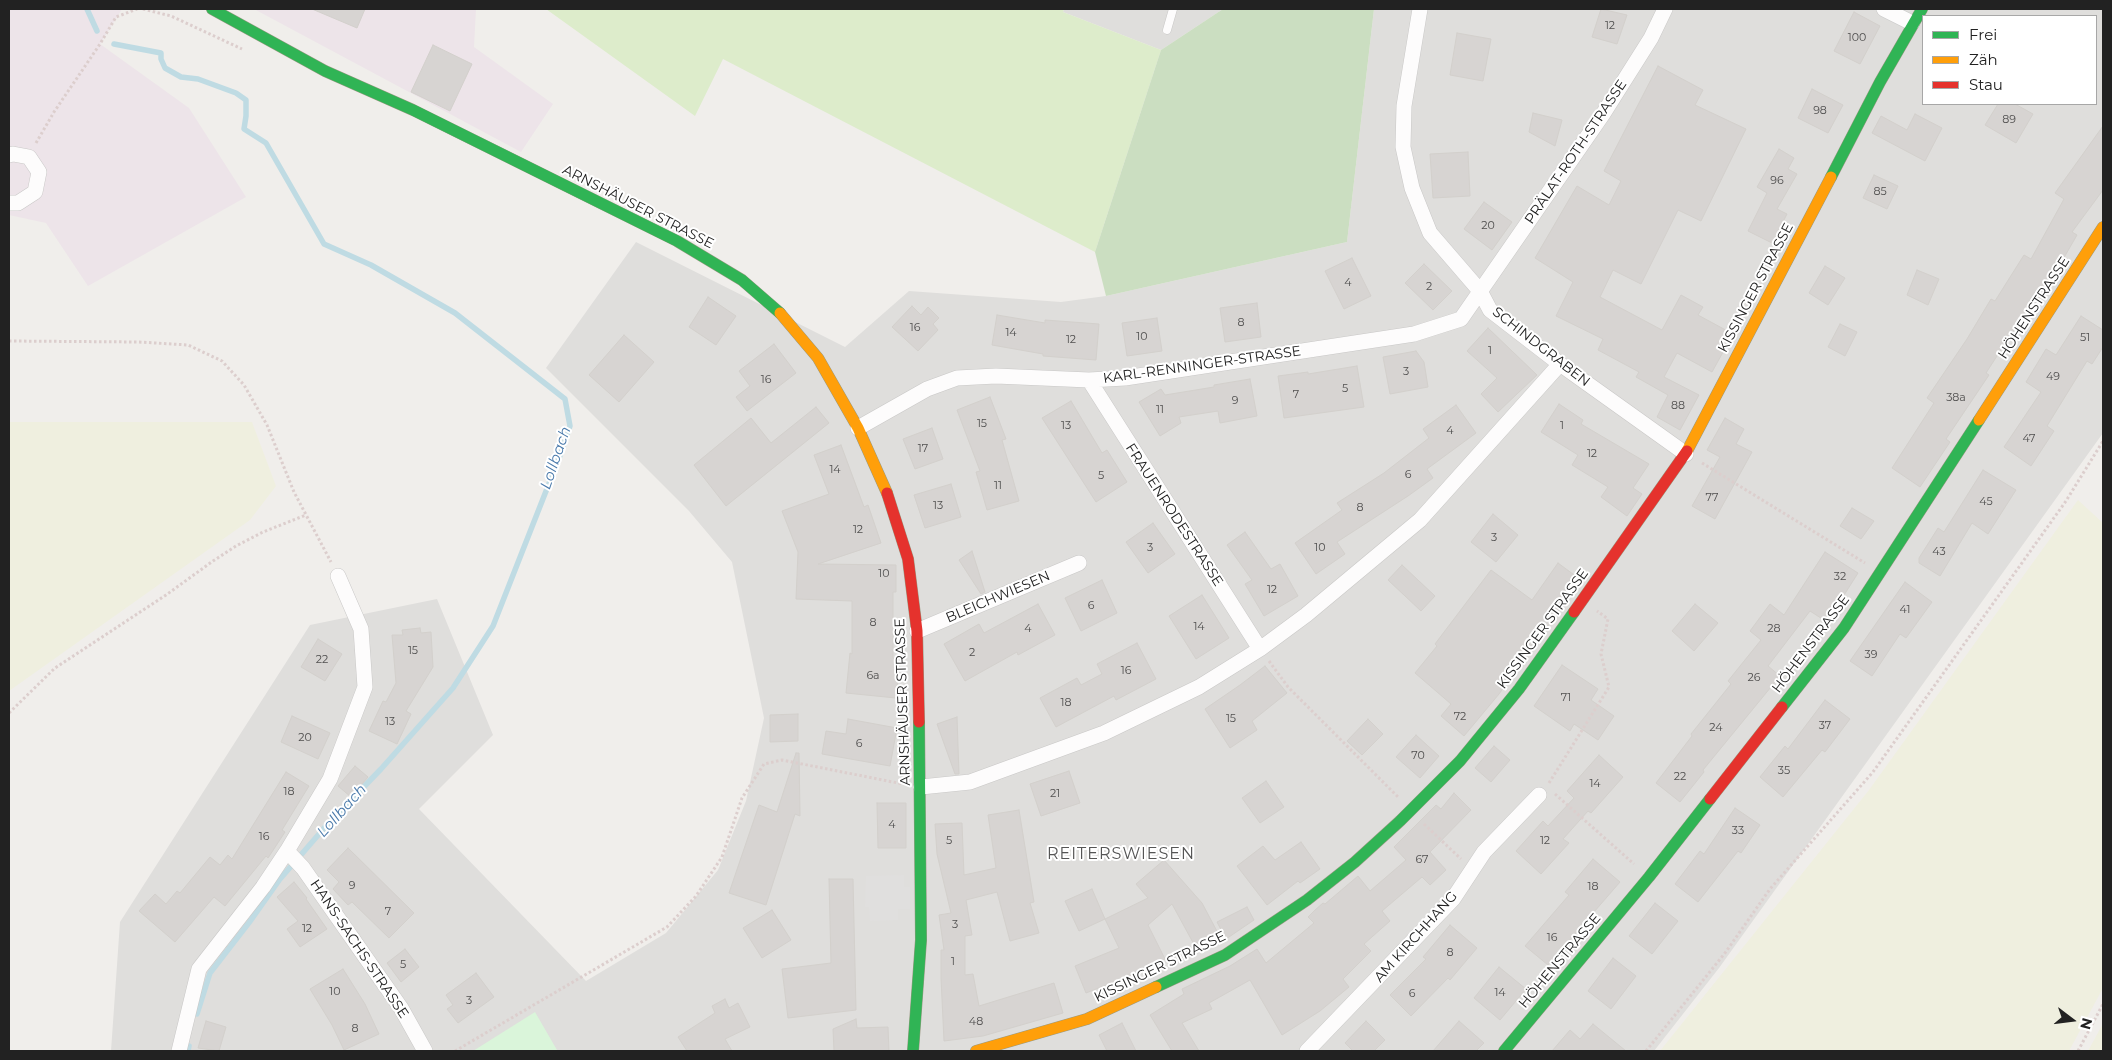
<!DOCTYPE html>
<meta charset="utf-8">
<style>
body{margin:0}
#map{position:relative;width:2112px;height:1060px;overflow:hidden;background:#f0eeeb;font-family:Montserrat,sans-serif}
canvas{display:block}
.frame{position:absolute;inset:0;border:10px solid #222;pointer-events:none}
.legend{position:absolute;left:1922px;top:15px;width:175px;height:90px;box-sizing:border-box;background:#fff;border:1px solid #a7a7a7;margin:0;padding:6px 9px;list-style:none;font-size:15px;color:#222}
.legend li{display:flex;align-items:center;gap:10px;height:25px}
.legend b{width:25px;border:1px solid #a7a7a7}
.north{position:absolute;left:2047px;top:995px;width:50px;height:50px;-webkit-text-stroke:4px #fff;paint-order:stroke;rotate:105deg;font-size:14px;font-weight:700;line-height:20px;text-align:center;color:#222}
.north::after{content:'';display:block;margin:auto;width:18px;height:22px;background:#222;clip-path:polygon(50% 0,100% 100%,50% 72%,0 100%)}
</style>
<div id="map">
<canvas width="2112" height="1060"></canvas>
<div class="frame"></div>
<ul class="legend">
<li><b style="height:6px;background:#30b455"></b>Frei</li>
<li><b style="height:6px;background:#ff9f0a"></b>Zäh</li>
<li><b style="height:6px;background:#e5322d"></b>Stau</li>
</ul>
<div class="north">N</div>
</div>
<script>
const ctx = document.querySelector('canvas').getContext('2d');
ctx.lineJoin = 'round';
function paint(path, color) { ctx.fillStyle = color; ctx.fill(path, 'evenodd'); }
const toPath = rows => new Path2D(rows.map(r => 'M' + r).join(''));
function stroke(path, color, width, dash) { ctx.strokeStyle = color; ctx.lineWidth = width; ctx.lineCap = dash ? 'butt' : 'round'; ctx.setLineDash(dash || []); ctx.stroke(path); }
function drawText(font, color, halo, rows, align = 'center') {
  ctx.font = font + ' Montserrat,sans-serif'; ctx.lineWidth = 4; ctx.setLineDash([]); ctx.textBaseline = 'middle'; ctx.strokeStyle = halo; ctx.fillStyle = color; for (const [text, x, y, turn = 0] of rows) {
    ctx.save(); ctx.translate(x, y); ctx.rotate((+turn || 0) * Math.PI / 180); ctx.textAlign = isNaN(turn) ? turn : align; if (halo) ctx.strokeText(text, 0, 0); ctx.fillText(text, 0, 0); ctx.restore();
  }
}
paint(toPath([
 [1064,9,1223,9,1161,50,1063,12],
 [1374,9,2103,9,2103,433,1719,968,1654,1051,111,1051,120,922,310,625,437,599,493,735,419,809,586,981,666,933,718,870,746,801,764,718,732,562,689,511,546,368,636,242,845,347,909,291,1061,302,1106,296,1347,242],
 [1923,16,2096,16,2096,104,1923,104]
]), '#dfdedc');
paint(toPath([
 [9,9,122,9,100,44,189,108,246,197,88,286,46,223,9,215],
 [254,9,476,9,474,47,553,104,521,152]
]), '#ede4e9');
paint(toPath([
 [9,422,252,422,276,486,250,520,9,691],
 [2078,500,2103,523,2103,988,2069,1051,1660,1051,1869,790],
 [2103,1023,2103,1051,2088,1051,2100,1029]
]), '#efefdf');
paint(toPath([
 [546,9,1064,9,1063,12,1161,50,1095,252,723,59,695,116]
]), '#ddeccb');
paint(toPath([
 [1223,9,1374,9,1347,242,1106,296,1095,252,1161,50]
]), '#cbdec1');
paint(toPath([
 [535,1012,557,1050,555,1051,473,1051]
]), '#daf5da');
paint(toPath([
 [904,875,904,887,910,887,910,909,898,909,898,920,870,921,869,907,865,907,866,876]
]), '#e0dfde');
stroke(toPath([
 [87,9,97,31],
 [114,44,161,53,161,59,165,68,181,77,198,79,236,93,246,100,246,116,244,129,266,143,324,244,371,265,455,313,565,399,570,426,561,453,493,626,453,688,381,769,326,826,280,879,251,920,210,973,197,1014],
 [188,1051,189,1046]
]), '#bfdbe3', 5.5);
const building = toPath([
 [312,9,365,9,357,28,312,9],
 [1601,9,1627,15,1617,44,1592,37,1601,9],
 [1854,12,1880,26,1860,64,1834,51,1854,12],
 [1457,33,1491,39,1483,81,1450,75,1457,33],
 [433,45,472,64,450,111,411,92,433,45],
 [1658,66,1703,90,1695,105,1746,129,1701,221,1678,210,1641,284,1613,270,1600,297,1662,330,1681,295,1703,307,1698,315,1733,334,1712,372,1677,353,1664,377,1699,395,1680,430,1657,417,1668,395,1636,377,1639,372,1598,350,1603,339,1556,316,1573,282,1535,258,1577,186,1609,205,1621,181,1604,171,1658,66],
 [1812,89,1843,105,1828,133,1798,118,1812,89],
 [1998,104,2015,104,2033,114,2016,143,1985,125,1998,104],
 [1533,113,1562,120,1555,146,1529,132,1533,113],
 [1915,114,1942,128,1925,161,1872,133,1881,116,1907,130,1915,114],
 [2103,126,2103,190,2072,232,2077,235,2058,268,2032,310,2028,308,1986,373,1989,375,1946,439,1950,442,1920,487,1892,468,1934,403,1927,398,1967,339,1991,299,1995,301,2024,255,2031,259,2064,199,2055,193,2103,126],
 [1779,149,1794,158,1788,169,1797,174,1777,209,1787,214,1772,243,1748,231,1767,193,1757,187,1779,149],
 [1468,152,1470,196,1433,198,1430,154,1468,152],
 [1874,175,1898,186,1887,209,1863,198,1874,175],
 [1484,202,1512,222,1492,250,1464,229,1484,202],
 [1352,258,1371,296,1344,309,1325,271,1352,258],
 [1424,264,1452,291,1433,310,1405,283,1424,264],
 [1825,266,1845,278,1828,305,1809,293,1825,266],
 [1917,270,1939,279,1928,305,1907,295,1917,270],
 [708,297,736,316,716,345,689,327,708,297],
 [1257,303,1261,337,1225,342,1220,308,1257,303],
 [912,306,921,315,928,307,939,318,933,324,938,330,918,351,892,327,912,306],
 [997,315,1045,323,1045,320,1099,324,1096,360,1043,356,1043,354,992,345,997,315],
 [2081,316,2103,330,2103,347,2092,364,2087,361,2047,426,2054,431,2031,466,2004,447,2041,392,2026,382,2046,349,2056,355,2081,316],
 [1157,318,1162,351,1127,356,1122,323,1157,318],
 [1840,324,1857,332,1845,356,1828,347,1840,324],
 [1488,328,1537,375,1498,412,1481,394,1497,378,1467,351,1488,328],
 [624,335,654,362,619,402,589,375,624,335],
 [774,344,796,373,747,411,736,397,750,386,739,371,774,344],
 [1416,351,1424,362,1428,387,1390,394,1383,357,1416,351],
 [1357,366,1364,407,1284,418,1278,376,1308,372,1308,374,1357,366],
 [1250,379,1257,416,1220,423,1218,411,1179,417,1181,423,1160,436,1139,402,1161,389,1165,395,1214,387,1214,385,1250,379],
 [990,397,1006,439,1002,440,1019,501,987,510,976,472,980,471,957,410,990,397],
 [1071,401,1102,453,1107,450,1127,482,1096,502,1042,418,1071,401],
 [1559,404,1583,420,1581,424,1649,464,1633,488,1642,494,1627,516,1601,497,1608,487,1572,465,1578,455,1541,432,1559,404],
 [1456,405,1476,433,1427,469,1433,478,1408,496,1337,542,1345,554,1316,574,1295,543,1342,510,1337,503,1384,473,1429,438,1423,429,1456,405],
 [816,407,829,423,726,506,694,465,751,418,771,443,816,407],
 [1725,418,1744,429,1736,444,1752,452,1715,519,1692,506,1720,457,1707,450,1725,418],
 [932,428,943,459,915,469,903,439,932,428],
 [841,445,864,507,868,505,881,543,818,564,896,565,896,592,893,592,893,658,900,659,896,698,846,693,850,653,852,654,852,601,796,599,798,552,782,511,829,494,814,455,841,445],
 [1983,470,2016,490,1988,534,1972,523,1940,576,1919,563,1919,558,1938,528,1944,532,1983,470],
 [951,484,961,517,925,528,914,495,951,484],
 [1852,508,1874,521,1861,539,1840,526,1852,508],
 [1493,514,1518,535,1496,562,1471,542,1493,514],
 [1153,523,1175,554,1148,573,1126,542,1153,523],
 [1245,532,1271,569,1280,564,1298,596,1264,616,1245,584,1252,580,1227,545,1245,532],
 [972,551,985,592,981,594,959,560,972,551],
 [1825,552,1858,573,1827,622,1810,611,1768,666,1780,676,1703,770,1704,772,1680,802,1656,783,1692,736,1691,734,1731,684,1728,681,1761,640,1750,631,1770,604,1784,615,1825,552],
 [1558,563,1581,580,1499,694,1464,736,1441,716,1451,704,1415,673,1437,646,1435,644,1491,570,1532,600,1558,563],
 [1402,565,1435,596,1421,611,1388,580,1402,565],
 [1102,580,1117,613,1081,631,1065,598,1102,580],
 [1905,582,1932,602,1906,638,1900,634,1872,676,1850,661,1905,582],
 [1202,595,1229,638,1196,659,1169,616,1202,595],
 [1038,604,1055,635,1018,655,1017,652,965,681,944,644,979,624,984,633,1038,604],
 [1695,604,1718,623,1694,651,1672,631,1695,604],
 [420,628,421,633,431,632,433,667,406,711,411,714,397,744,369,731,383,701,386,702,396,683,392,635,403,635,402,630,420,628],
 [318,639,342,654,325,681,301,667,318,639],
 [1137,643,1156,679,1116,700,1114,696,1056,727,1040,698,1077,678,1081,685,1102,674,1097,664,1137,643],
 [1562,665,1598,689,1591,700,1614,716,1598,740,1574,724,1570,731,1534,706,1562,665],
 [1265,666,1287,693,1252,721,1257,730,1230,748,1205,709,1240,685,1265,666],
 [1825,700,1850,719,1825,752,1822,750,1783,797,1760,777,1785,746,1788,749,1825,700],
 [798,714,798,741,770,742,770,715,798,714],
 [292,716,330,733,318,759,281,742,292,716],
 [957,717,959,774,955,774,937,724,957,717],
 [848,719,897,728,890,766,822,754,826,731,846,734,848,719],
 [1368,719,1383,734,1362,755,1347,741,1368,719],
 [1416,735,1439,756,1420,778,1396,757,1416,735],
 [1494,746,1510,760,1491,782,1475,768,1494,746],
 [796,753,799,753,800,816,795,814,766,905,729,893,759,805,777,812,796,753],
 [1599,755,1623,777,1591,813,1588,811,1563,839,1569,843,1541,874,1516,851,1543,821,1548,826,1574,798,1567,791,1599,755],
 [355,766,368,777,351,797,338,786,355,766],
 [1069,771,1080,803,1041,816,1030,784,1069,771],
 [286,772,309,786,282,830,285,832,268,858,266,856,225,906,214,897,175,942,139,911,155,894,166,904,177,891,180,893,210,857,220,865,228,855,232,859,286,772],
 [1266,781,1284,807,1260,823,1242,798,1266,781],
 [1454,793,1471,810,1430,852,1446,870,1430,885,1422,877,1382,911,1390,921,1364,944,1371,951,1343,979,1349,987,1320,1011,1282,1035,1250,980,1209,1003,1212,1009,1182,1023,1199,1051,1172,1051,1150,1015,1184,994,1182,989,1230,966,1257,949,1266,963,1314,923,1308,917,1315,910,1323,903,1325,904,1358,876,1370,891,1406,860,1394,847,1436,805,1441,809,1454,793],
 [877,803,906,803,906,848,878,848,877,803],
 [1735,808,1760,825,1741,853,1738,851,1698,902,1675,884,1700,851,1704,854,1735,808],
 [1019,810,1034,902,1030,903,1039,933,1010,941,997,892,966,900,972,935,965,936,965,975,973,974,979,1006,1054,983,1063,1013,983,1036,944,1041,941,978,941,950,944,950,939,915,951,913,937,854,935,824,962,823,964,875,996,868,988,815,1019,810],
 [1301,842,1320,869,1300,883,1298,881,1267,905,1237,866,1263,846,1275,860,1301,842],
 [348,848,414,913,389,938,352,902,348,905,333,889,339,882,327,870,348,848],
 [1593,859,1620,882,1548,965,1525,946,1569,895,1565,892,1593,859],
 [1164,860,1202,903,1219,935,1196,948,1172,904,1148,925,1165,959,1131,975,1086,993,1075,966,1119,948,1105,919,1148,898,1136,884,1164,860],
 [829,879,853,879,856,1010,788,1018,782,969,831,963,829,879],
 [294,882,307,898,306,899,327,929,300,947,287,929,298,921,277,897,294,882],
 [1092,889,1105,919,1079,931,1065,901,1092,889],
 [1655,903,1678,921,1652,954,1629,936,1655,903],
 [1247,907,1254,920,1226,939,1217,922,1247,907],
 [772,910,791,940,762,958,743,928,772,910],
 [1450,925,1477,948,1450,980,1448,978,1411,1016,1390,995,1426,959,1423,957,1450,925],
 [405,949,419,967,401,982,387,963,405,949],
 [1613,958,1636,976,1611,1009,1588,991,1613,958],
 [1499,967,1526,989,1500,1020,1474,998,1499,967],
 [343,969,365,1004,379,1034,344,1050,332,1025,310,989,343,969],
 [476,973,494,997,458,1023,447,1009,453,1005,446,995,476,973],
 [725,999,729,1008,738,1003,750,1027,725,1039,732,1051,687,1051,678,1037,715,1013,712,1006,725,999],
 [856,1019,857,1028,888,1027,889,1051,834,1051,833,1029,856,1019],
 [206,1021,226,1027,219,1051,198,1048,206,1021],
 [1366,1021,1385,1040,1374,1051,1353,1051,1345,1043,1366,1021],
 [1459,1021,1484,1043,1476,1051,1433,1051,1459,1021],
 [1122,1023,1136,1051,1107,1051,1099,1035,1122,1023],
 [1593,1024,1626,1051,1552,1051,1570,1030,1580,1039,1593,1024]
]);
paint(building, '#d7d4d2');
stroke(building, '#d3d0cc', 1);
const lane = toPath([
 [1167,30,1173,9]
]);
const street = toPath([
 [1420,9,1404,106,1403,147,1412,188,1430,233,1480,291,1490,310,1560,364,1686,454],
 [1884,9,1912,23],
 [9,155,13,154,29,157,39,172,35,192,18,203,9,203],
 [1089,380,1260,649],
 [858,428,927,389,957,378,996,376,1089,380,1125,378,1414,334,1461,319,1603,114,1651,38,1665,9],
 [917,631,1079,563],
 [921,787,970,782,1104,733,1199,687,1260,649,1306,615,1420,520,1560,364],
 [287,851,303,868,401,1008,425,1051],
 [179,1051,199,969,263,887,287,851,330,779,365,687,361,629,338,576],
 [1307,1051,1453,899,1484,852,1539,795]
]);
const fast = toPath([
 [212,9,325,71,413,110,677,241,742,280,780,313],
 [1831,177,1880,82,1922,9],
 [1782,707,1844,628,1979,420],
 [1156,987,1225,955,1307,900,1355,862,1400,821,1460,761,1519,689,1574,612],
 [913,1051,921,940,919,722],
 [1504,1051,1649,877,1710,799]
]);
const slow = toPath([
 [780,313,818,358,858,428,887,493],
 [1979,420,2103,227],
 [1687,451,1831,177],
 [976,1051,1087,1019,1156,987]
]);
const jam = toPath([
 [887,493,908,559,917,631,919,722],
 [1574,612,1687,451],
 [1710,799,1782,707]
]);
stroke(lane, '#c9c8c7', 9);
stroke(street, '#c9c8c7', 16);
stroke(fast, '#999a82', 12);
stroke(slow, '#999a82', 12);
stroke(jam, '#999a82', 12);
stroke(toPath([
 [143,9,171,16,242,49],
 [36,143,54,112,100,44,116,17,137,9],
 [9,341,139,342,188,345,222,361,244,385,267,425,294,492,331,562],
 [1702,463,1865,563],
 [1269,661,1288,687,1399,798],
 [9,713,55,668,166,595,213,561,236,546,263,532,306,515],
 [1549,783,1609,687,1601,654,1608,619,1597,611],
 [1555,794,1634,864],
 [1424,824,1461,859],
 [455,1051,667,927,696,896,722,857,742,798,764,764,782,760,903,784],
 [1646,1051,1725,953,1770,889,1873,772,2066,501,2103,441],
 [2078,1051,2103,1004]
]), '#dccecd', 3, [2.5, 2.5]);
stroke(lane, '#fdfcfc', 8);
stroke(street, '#fdfcfc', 15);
stroke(fast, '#30b455', 11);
stroke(slow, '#ff9f0a', 11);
stroke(jam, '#e5322d', 11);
drawText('11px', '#4f4e4e', null, [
 ["12",1610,26],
 ["100",1857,38],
 ["98",1820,111],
 ["89",2009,120],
 ["96",1777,181],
 ["85",1880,192],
 ["20",1488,226],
 ["4",1348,283],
 ["2",1429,287],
 ["8",1241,323],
 ["16",915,328],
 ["14",1011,333],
 ["10",1142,337],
 ["51",2085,338],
 ["12",1071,340],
 ["1",1490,351],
 ["3",1406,372],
 ["49",2053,377],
 ["16",766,380],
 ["5",1345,389],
 ["7",1296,395],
 ["38a",1956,398],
 ["9",1235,401],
 ["88",1678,406],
 ["11",1160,410],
 ["15",982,424],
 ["13",1066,426],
 ["1",1562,426],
 ["4",1450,431],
 ["47",2029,439],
 ["17",923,449],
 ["12",1592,454],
 ["14",835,470],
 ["6",1408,475],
 ["5",1101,476],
 ["11",998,486],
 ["77",1712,498],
 ["45",1986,502],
 ["13",938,506],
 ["8",1360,508],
 ["12",858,530],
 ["3",1494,538],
 ["3",1150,548],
 ["10",1320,548],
 ["43",1939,552],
 ["10",884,574],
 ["32",1840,577],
 ["12",1272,590],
 ["6",1091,606],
 ["41",1905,610],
 ["8",873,623],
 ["14",1199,627],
 ["4",1028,629],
 ["28",1774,629],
 ["15",413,651],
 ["2",972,653],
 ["39",1871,655],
 ["22",322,660],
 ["16",1126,671],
 ["6a",873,676],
 ["26",1754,678],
 ["71",1566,698],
 ["18",1066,703],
 ["72",1460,717],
 ["15",1231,719],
 ["13",390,722],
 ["37",1825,726],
 ["24",1716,728],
 ["20",305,738],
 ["6",859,744],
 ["70",1418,756],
 ["35",1784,771],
 ["22",1680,777],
 ["14",1595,784],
 ["18",289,792],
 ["21",1055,794],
 ["4",892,825],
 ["33",1738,831],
 ["16",264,837],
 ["5",949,841],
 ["12",1545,841],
 ["67",1422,860],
 ["9",352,886],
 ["18",1593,887],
 ["7",388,912],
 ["3",955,925],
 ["12",307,929],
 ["16",1552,938],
 ["8",1450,953],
 ["1",953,962],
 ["5",403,965],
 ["10",335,992],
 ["14",1500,993],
 ["6",1412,994],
 ["3",469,1001],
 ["48",976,1022],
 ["8",355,1029]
]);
drawText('14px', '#222', '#fff', [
 ["PRÄLAT-ROTH-STRASSE",1576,152,-56],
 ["ARNSHÄUSER STRASSE",638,207,27],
 ["KISSINGER STRASSE",1756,288,-62],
 ["HÖHENSTRASSE",2034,308,-57],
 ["SCHINDGRABEN",1541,347,38],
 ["KARL-RENNINGER-STRASSE",1202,365,-8],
 ["FRAUENRODESTRASSE",1174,515,57],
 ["BLEICHWIESEN",998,597,-23],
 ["KISSINGER STRASSE",1543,629,-54],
 ["HÖHENSTRASSE",1811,644,-53],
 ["ARNSHÄUSER STRASSE",903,702,-92],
 ["AM KIRCHHANG",1416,937,-48],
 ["HANS-SACHS-STRASSE",359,949,56],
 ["HÖHENSTRASSE",1560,961,-50],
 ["KISSINGER STRASSE",1160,967,-26]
]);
drawText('italic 15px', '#4a7aab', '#fff', [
 ["Lollbach",556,458,-71],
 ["Lollbach",342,811,-48]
]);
ctx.letterSpacing = '1px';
drawText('16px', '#555', '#fff', [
 ["REITERSWIESEN",1121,854]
]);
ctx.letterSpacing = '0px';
</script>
